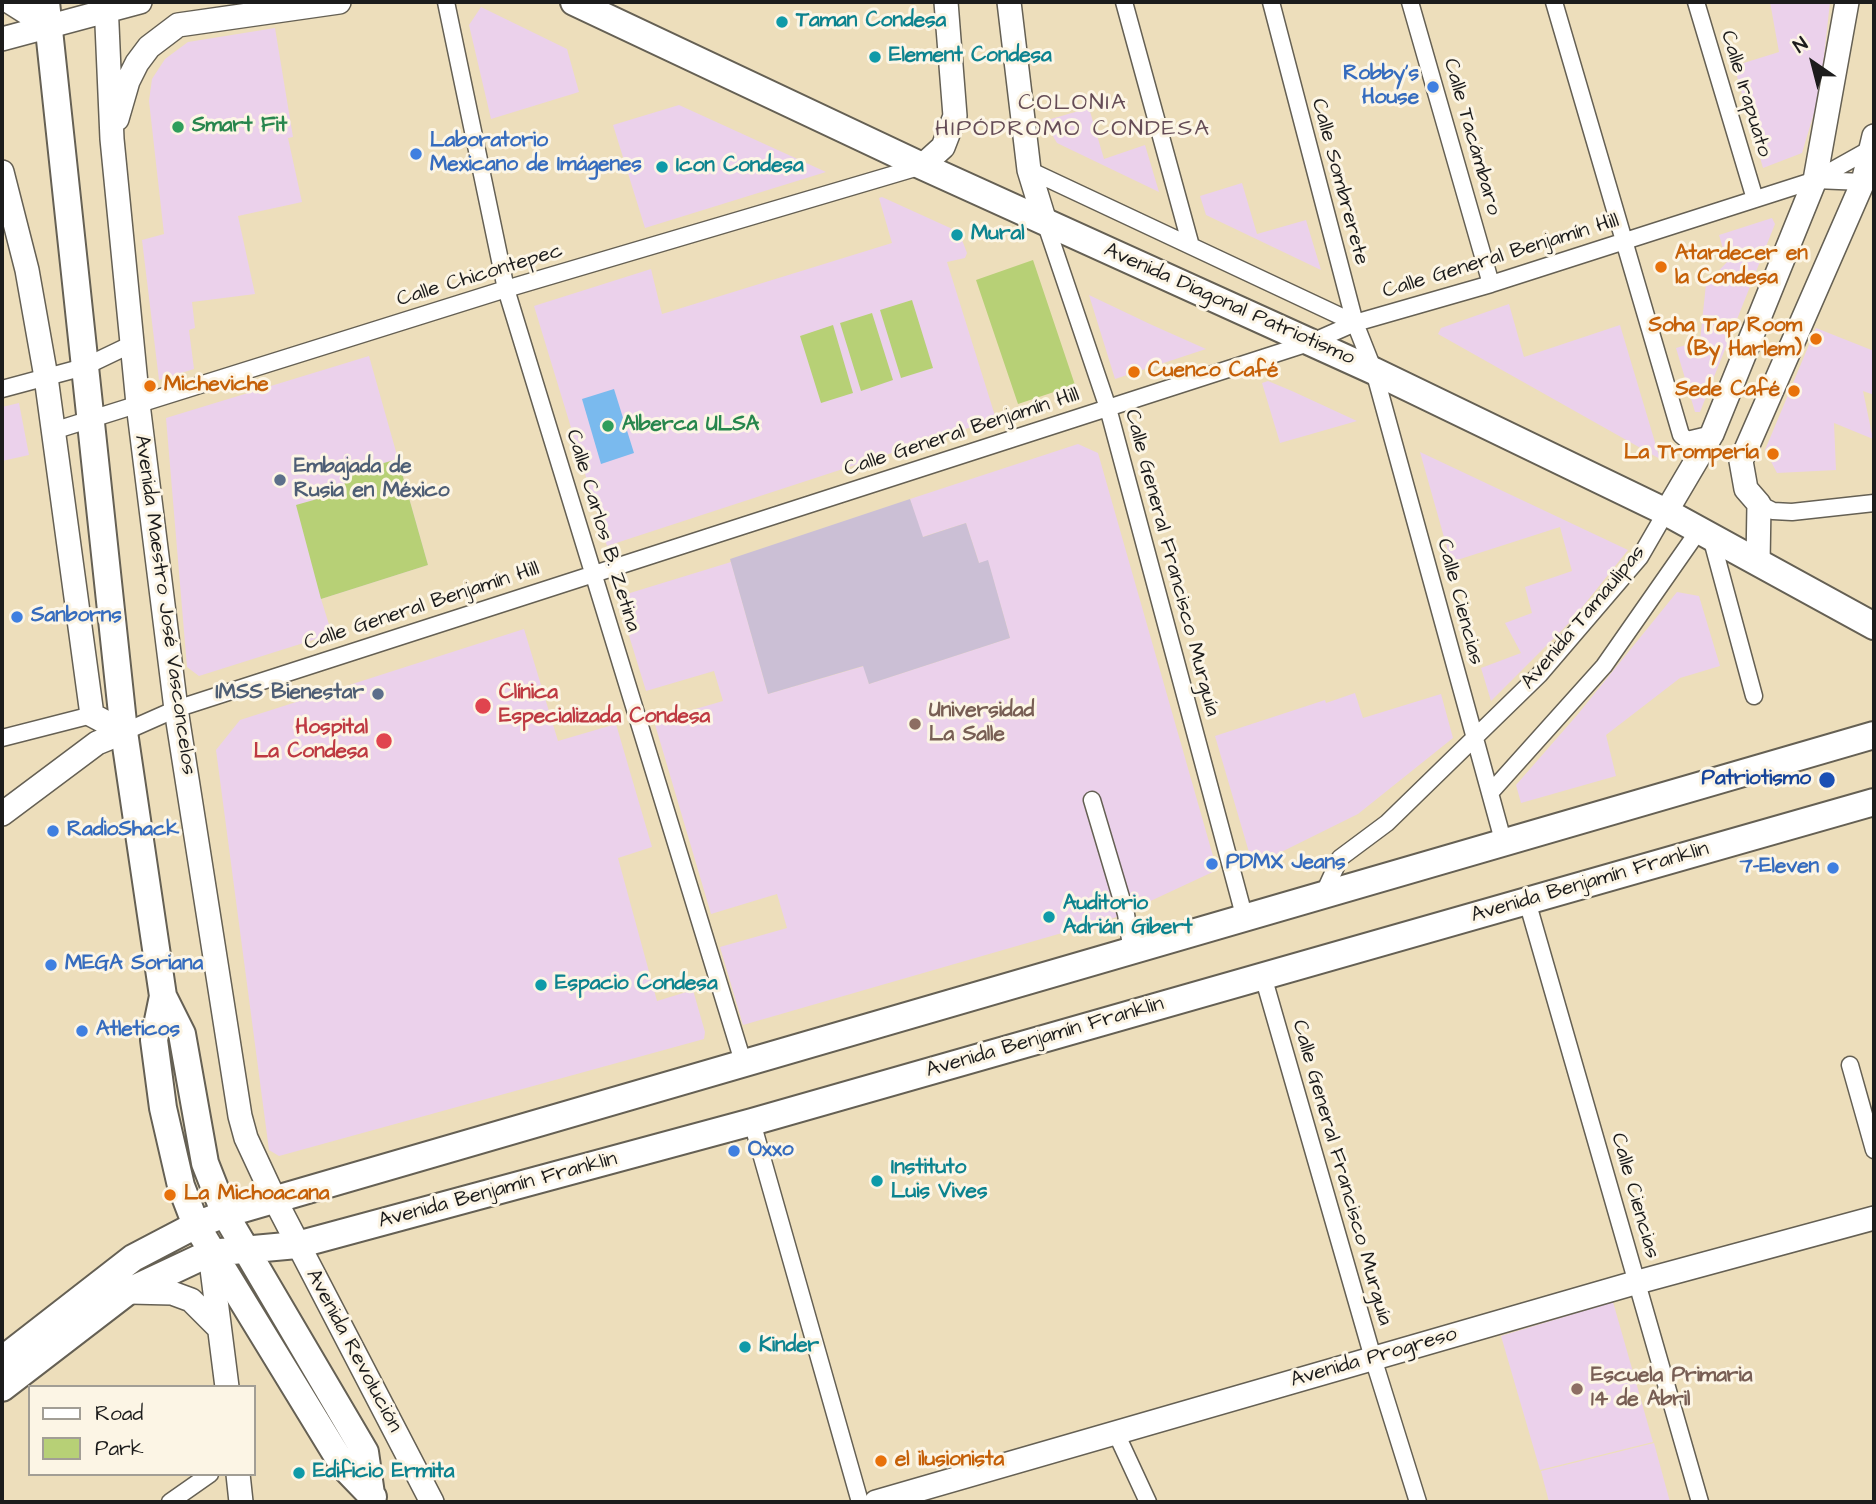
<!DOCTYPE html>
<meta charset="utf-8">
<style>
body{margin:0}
#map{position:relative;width:1876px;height:1504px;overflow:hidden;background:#eddebb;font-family:"Architects Daughter",sans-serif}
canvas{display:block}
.frame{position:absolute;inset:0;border:4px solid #1c1c1c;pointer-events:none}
.legend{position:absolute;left:28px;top:1385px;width:228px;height:91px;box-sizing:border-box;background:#fcf5e5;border:2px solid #a29e95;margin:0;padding:9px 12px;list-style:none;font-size:21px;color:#1c1c1c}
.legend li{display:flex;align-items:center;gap:14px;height:35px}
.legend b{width:35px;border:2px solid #a29e95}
.north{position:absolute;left:1778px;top:28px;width:70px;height:70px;-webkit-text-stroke:5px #fcf5e5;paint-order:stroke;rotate:325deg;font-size:19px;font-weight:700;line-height:28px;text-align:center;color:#1c1c1c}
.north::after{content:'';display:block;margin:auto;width:24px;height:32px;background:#1c1c1c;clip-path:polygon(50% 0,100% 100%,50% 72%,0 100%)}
</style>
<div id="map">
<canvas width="1876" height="1504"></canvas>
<div class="frame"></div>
<ul class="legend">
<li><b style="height:9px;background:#fff"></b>Road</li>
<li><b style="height:19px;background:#b7d076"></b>Park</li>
</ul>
<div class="north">N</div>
</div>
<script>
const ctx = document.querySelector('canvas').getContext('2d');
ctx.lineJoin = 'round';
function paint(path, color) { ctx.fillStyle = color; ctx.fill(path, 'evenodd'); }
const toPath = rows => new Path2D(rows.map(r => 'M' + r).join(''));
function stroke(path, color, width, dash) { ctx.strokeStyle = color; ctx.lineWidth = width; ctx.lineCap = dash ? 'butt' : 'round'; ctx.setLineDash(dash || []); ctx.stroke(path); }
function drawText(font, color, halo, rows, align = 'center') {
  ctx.font = font + ' "Architects Daughter",sans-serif'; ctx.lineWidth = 6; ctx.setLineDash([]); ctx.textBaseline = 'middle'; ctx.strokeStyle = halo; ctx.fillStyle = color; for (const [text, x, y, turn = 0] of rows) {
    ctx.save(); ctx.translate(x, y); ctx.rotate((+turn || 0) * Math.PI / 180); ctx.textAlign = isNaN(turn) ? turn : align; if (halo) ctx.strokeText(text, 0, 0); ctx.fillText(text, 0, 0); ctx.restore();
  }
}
paint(toPath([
 [1770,2,1830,2,1820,93,1802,153,1763,168,1734,66,1779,52],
 [481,7,567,49,579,92,491,119,469,25],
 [275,28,293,137,288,138,302,202,238,216,255,294,192,302,195,328,189,330,194,369,159,380,142,240,164,234,149,101,152,79,165,59,188,42],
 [679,105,826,172,645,228,613,125],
 [1089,108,1104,159,1145,145,1159,192,1057,143,1044,121],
 [1242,183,1257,234,1306,220,1321,270,1206,215,1200,196],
 [882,197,959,232,967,253,965,258,947,262,996,419,607,546,534,306,651,269,662,314,892,243,879,198],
 [1772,218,1775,224,1700,412,1695,412,1676,348,1700,341,1706,284,1727,262,1719,235],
 [1089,295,1152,325,1206,349,1115,379],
 [1509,304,1524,357,1620,325,1660,459,1438,334,1441,328],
 [1816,328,1874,351,1874,395,1863,391,1873,439,1834,423,1836,470,1777,473,1765,450],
 [369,356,428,565,321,599,332,634,199,676,187,667,166,418],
 [1268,381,1292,391,1357,421,1280,443,1262,383],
 [19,403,29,455,2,461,2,407],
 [1078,444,1098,453,1217,870,1114,918,743,1025,720,947,787,928,777,894,711,914,654,721,723,701,714,671,646,691,619,603,630,593,731,562,768,694,864,666,869,684,1010,638,988,561,979,563,966,523,922,537,910,499],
 [1420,452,1628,550,1572,620,1491,701,1481,668,1521,653,1505,623,1532,613,1525,587,1572,571,1560,527,1451,562],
 [1677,592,1699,596,1720,666,1680,678,1606,735,1616,776,1521,803,1516,785,1578,714],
 [524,629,558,741,616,724,652,847,618,858,657,1001,693,990,705,1032,704,1039,279,1156,269,1150,216,750,240,720],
 [1355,693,1363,718,1441,694,1453,738,1358,814,1253,866,1215,736,1325,700,1326,703],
 [1613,1302,1653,1442,1540,1470,1501,1336],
 [1654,1443,1670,1502,1549,1502,1541,1471]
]), '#ebd1eb');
paint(toPath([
 [910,499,923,537,966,523,979,563,988,560,1010,638,869,684,863,666,768,694,730,559]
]), '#cbbfd5');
paint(toPath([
 [1033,260,1075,385,1018,404,976,280],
 [912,300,933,368,901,378,880,310],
 [872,313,893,380,861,391,840,323],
 [833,325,853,393,821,403,800,336],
 [398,459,428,565,321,599,296,505,342,492,348,473]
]), '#b7d076');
paint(toPath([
 [614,389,634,453,601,464,582,399]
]), '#7abaee');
const street = toPath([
 [446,2,506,289,744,1065],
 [1124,2,1191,246],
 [1271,2,1355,323,1374,371,1504,844],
 [1410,2,1491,284],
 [1554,2,1681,435,1687,440,1712,434],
 [1696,2,1755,199],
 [1029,170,1355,323],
 [1815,180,1863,182,1871,180],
 [1045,222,1108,408,1245,919],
 [2,389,84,367,132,344],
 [53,431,506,289,922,166],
 [1759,504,1773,511,1792,512,1874,503],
 [1711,537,1754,696],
 [124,732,176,709,1312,342,1355,323,1491,284,1815,180,1874,147],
 [2,738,92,715],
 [1490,793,1604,666,1699,530],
 [1092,800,1126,914,1132,952],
 [1322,897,1340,858,1387,823,1539,675,1640,557,1666,512],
 [1527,901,1700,1502],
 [1263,976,1373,1358,1418,1502],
 [1850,1065,1874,1150],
 [752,1122,860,1502],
 [1116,1433,1148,1502],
 [170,1502,210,1474]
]);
const secondary = toPath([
 [10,2,48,26],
 [106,2,112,139,138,404,176,709,240,1116,246,1138,274,1198,432,1502],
 [1009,2,1029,170,1045,222],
 [2,39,140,2],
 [117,119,128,81,137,63,149,47,178,25,339,2],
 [922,166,943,147,955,116,946,2],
 [2,172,27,270,46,377,92,715,124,732],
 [1666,512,1712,434,1815,180,1847,2],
 [1758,563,1759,504,1746,489,1741,461,1863,182,1874,136],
 [2,814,97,743,124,732],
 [210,1253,227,1387],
 [130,1292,172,1293,191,1300,219,1328],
 [238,1474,241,1502],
 [876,1502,1638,1282,1874,1218]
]);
const primary = toPath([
 [46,2,124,732,163,996,182,1034,205,1163,225,1214,365,1452,371,1494],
 [574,2,922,166,1374,371,1666,512,1874,626],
 [163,996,154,1040,163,1108,181,1186,196,1225,344,1467,373,1497],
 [2,1360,133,1258,196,1225,225,1214,1874,735],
 [2,1388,127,1292,210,1253,297,1245,752,1122,1874,802]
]);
stroke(street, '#656054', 19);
stroke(secondary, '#656054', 26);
stroke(primary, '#656054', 30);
stroke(street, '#fff', 16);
stroke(secondary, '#fff', 23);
stroke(primary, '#fff', 26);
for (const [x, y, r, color] of [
 [782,22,7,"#0f9aa8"],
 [875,57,7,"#0f9aa8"],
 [1433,87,7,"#3f7fe0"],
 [178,127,7,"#2e9e5b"],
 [416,154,7,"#3f7fe0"],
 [662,167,7,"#0f9aa8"],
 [957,235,7,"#0f9aa8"],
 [1661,267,7,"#e8710a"],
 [1816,339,7,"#e8710a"],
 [1134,372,7,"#e8710a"],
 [150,386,7,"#e8710a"],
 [1794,391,7,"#e8710a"],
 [608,426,7,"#2e9e5b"],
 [1773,454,7,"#e8710a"],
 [280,480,7,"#5c6f8a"],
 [17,617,7,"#3f7fe0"],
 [378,694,7,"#5c6f8a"],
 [483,706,9,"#e0444e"],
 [915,724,7,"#8d6e63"],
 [384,741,9,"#e0444e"],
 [1827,780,9,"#1a4fb4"],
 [53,831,7,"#3f7fe0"],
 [1212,864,7,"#3f7fe0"],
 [1833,868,7,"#3f7fe0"],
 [1049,917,7,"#0f9aa8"],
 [51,965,7,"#3f7fe0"],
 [541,985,7,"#0f9aa8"],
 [82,1031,7,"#3f7fe0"],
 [734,1151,7,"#3f7fe0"],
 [877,1181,7,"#0f9aa8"],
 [170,1195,7,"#e8710a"],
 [745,1347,7,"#0f9aa8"],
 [1577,1389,7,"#8d6e63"],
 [881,1461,7,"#e8710a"],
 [299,1473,7,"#0f9aa8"]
]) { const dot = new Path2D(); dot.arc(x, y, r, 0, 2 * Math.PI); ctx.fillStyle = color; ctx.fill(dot); stroke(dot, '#fcf5e5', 2.5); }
drawText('bold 21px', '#0d838f', '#fcf5e5', [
 ["Taman Condesa",796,22],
 ["Element Condesa",889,57],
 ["Icon Condesa",676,167],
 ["Mural",971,235],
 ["Auditorio",1063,905],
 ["Adrián Gibert",1063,929],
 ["Espacio Condesa",555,985],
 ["Instituto",891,1169],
 ["Luis Vives",891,1193],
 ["Kinder",759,1347],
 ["Edificio Ermita",313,1473]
], 'left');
drawText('bold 21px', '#366cbe', '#fcf5e5', [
 ["Robby's",1419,75,"right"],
 ["House",1419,99,"right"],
 ["Laboratorio",430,142],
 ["Mexicano de Imágenes",430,166],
 ["Sanborns",31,617],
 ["RadioShack",67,831],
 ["PDMX Jeans",1226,864],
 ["7-Eleven",1819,868,"right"],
 ["MEGA Soriana",65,965],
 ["Atleticos",96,1031],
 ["Oxxo",748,1151]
], 'left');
drawText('21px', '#1c1c1c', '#fcf5e5', [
 ["Calle Irapuato",1745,94,73],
 ["Calle Tacámbaro",1471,137,74],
 ["Calle Sombrerete",1339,182,75],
 ["Calle General Benjamín Hill",1501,257,-17],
 ["Calle Chicontepec",480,276,-17],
 ["Avenida Diagonal Patriotismo",1229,305,24],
 ["Calle General Benjamín Hill",962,433,-18],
 ["Calle Carlos B. Zetina",602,531,73],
 ["Calle General Francisco Murguía",1171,563,75],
 ["Calle Ciencias",1459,602,75],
 ["Avenida Maestro José Vasconcelos",164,605,82],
 ["Calle General Benjamín Hill",422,607,-18],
 ["Avenida Tamaulipas",1584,618,-50],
 ["Avenida Benjamín Franklin",1590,883,-16],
 ["Avenida Benjamín Franklin",1045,1038,-16],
 ["Calle General Francisco Murguía",1341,1173,74],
 ["Avenida Benjamín Franklin",498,1191,-15],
 ["Calle Ciencias",1634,1196,74],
 ["Avenida Revolución",353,1351,62],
 ["Avenida Progreso",1374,1358,-16]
]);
drawText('bold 21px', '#27864d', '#fcf5e5', [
 ["Smart Fit",192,127],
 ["Alberca ULSA",622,426]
], 'left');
drawText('bold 21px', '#c56008', '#fcf5e5', [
 ["Atardecer en",1675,255],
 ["la Condesa",1675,279],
 ["Soha Tap Room",1802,327,"right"],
 ["(By Harlem)",1802,351,"right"],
 ["Cuenco Café",1148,372],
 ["Micheviche",164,386],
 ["Sede Café",1780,391,"right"],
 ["La Trompería",1759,454,"right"],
 ["La Michoacana",184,1195],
 ["el ilusionista",895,1461]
], 'left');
drawText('bold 21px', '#4e5e75', '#fcf5e5', [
 ["Embajada de",294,468],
 ["Rusia en México",294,492],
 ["IMSS Bienestar",364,694,"right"]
], 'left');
drawText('bold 21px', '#be3a42', '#fcf5e5', [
 ["Clínica",499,694],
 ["Especializada Condesa",499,718],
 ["Hospital",368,729,"right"],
 ["La Condesa",368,753,"right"]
], 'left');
drawText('bold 21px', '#785e54', '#fcf5e5', [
 ["Universidad",929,712],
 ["La Salle",929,736],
 ["Escuela Primaria",1591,1377],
 ["14 de Abril",1591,1401]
], 'left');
drawText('bold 21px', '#164399', '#fcf5e5', [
 ["Patriotismo",1811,780]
], 'right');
ctx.letterSpacing = '2px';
drawText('23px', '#654c56', '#fcf5e5', [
 ["COLONIA",1073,104],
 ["HIPÓDROMO CONDESA",1073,130]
]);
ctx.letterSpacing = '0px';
</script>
